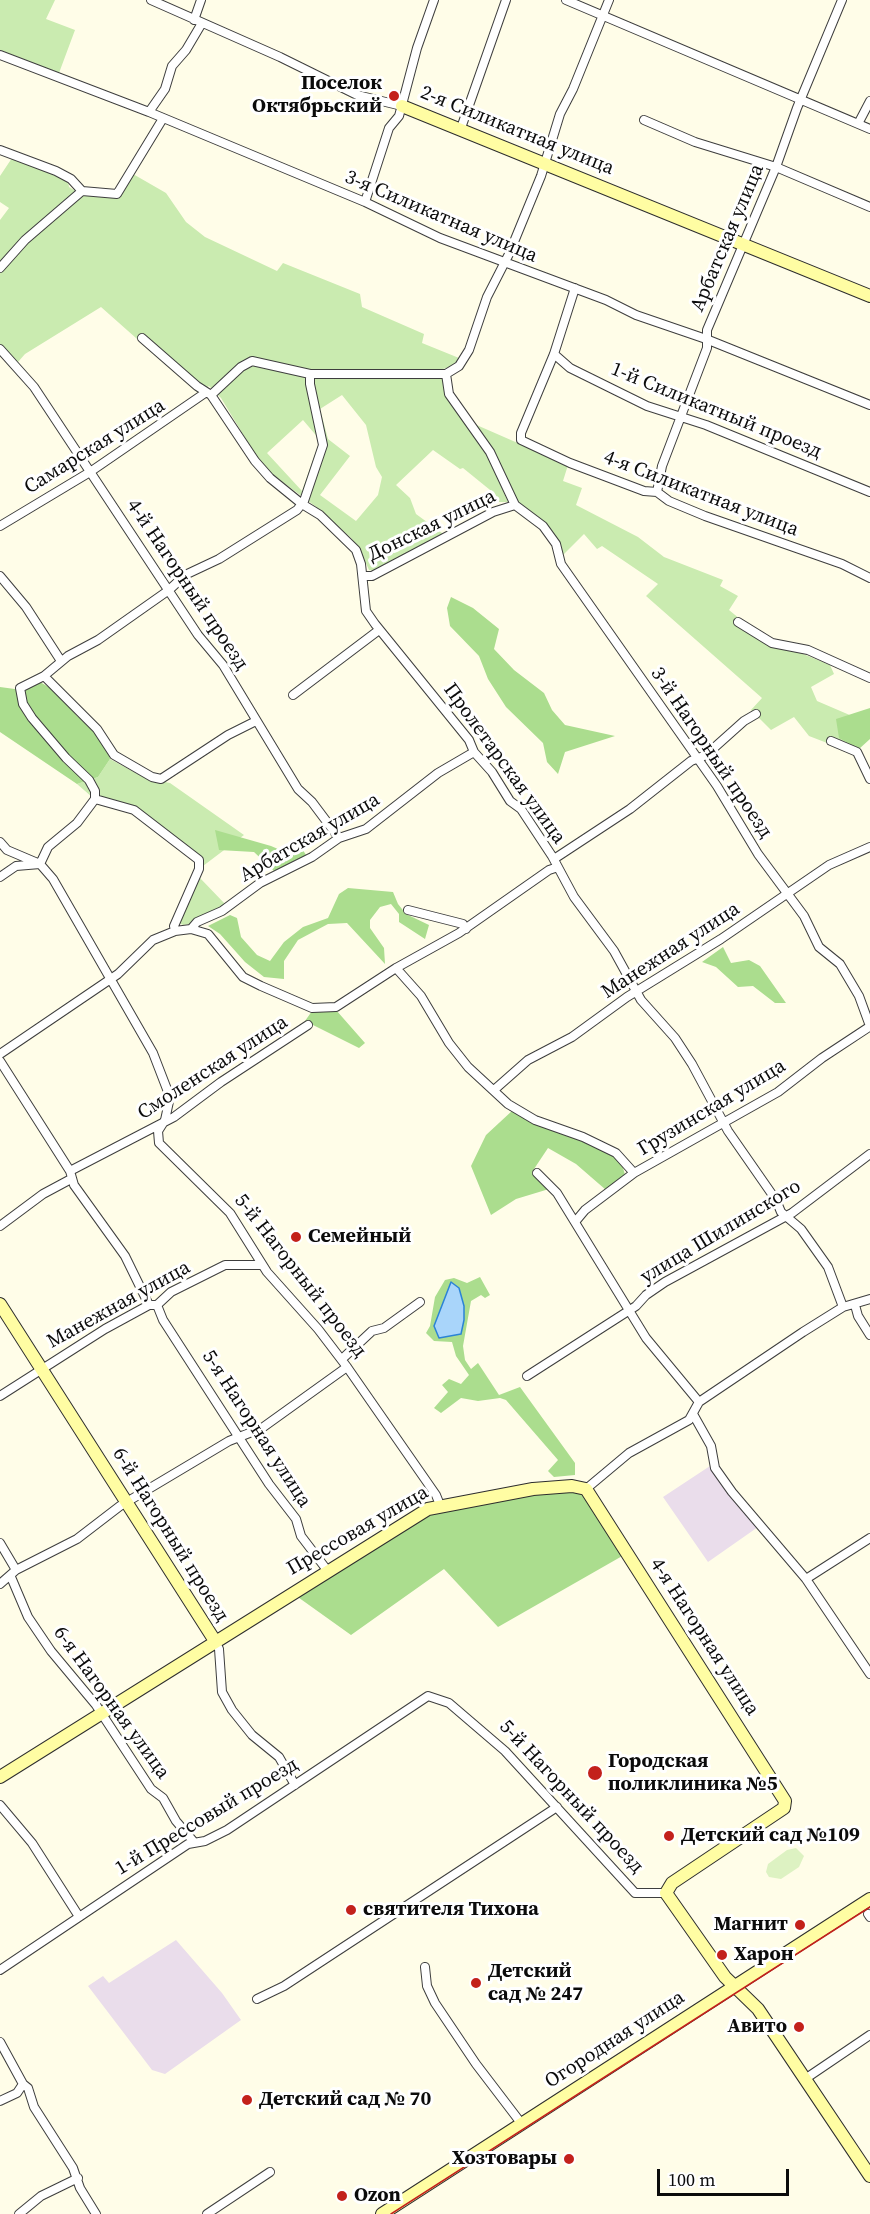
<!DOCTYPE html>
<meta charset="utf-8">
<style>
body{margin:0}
#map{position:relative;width:870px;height:2214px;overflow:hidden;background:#fffde8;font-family:"Source Serif 4",serif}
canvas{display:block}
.scale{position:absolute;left:657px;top:2169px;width:132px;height:27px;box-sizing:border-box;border:3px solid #0b0b0b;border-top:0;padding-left:8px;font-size:18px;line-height:21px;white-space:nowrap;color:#0b0b0b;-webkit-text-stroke:4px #fff;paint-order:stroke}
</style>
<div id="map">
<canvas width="870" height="2214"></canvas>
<div class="scale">100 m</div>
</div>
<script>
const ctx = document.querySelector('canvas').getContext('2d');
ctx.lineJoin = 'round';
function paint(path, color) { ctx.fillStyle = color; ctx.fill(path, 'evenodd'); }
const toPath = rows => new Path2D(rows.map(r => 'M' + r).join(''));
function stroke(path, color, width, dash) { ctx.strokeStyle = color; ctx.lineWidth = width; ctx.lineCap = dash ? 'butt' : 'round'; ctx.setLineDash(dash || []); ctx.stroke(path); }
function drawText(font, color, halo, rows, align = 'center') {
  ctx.font = font + ' "Source Serif 4",serif'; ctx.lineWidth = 6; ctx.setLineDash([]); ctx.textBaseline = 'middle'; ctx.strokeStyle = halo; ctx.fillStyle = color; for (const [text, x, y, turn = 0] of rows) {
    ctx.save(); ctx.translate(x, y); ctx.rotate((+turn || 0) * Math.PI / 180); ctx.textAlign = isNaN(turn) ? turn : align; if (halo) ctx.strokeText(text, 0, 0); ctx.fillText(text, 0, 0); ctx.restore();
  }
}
paint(toPath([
 [710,1466,758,1527,708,1562,663,1497],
 [176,1940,222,1993,241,2020,165,2074,152,2070,88,1986,103,1976,109,1983]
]), '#eaddeb');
paint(toPath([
 [0,0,55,0,46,19,75,30,59,73,0,50],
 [12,158,55,173,68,181,69,187,84,196,119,196,133,174,166,193,186,222,205,237,277,271,283,263,360,294,362,307,424,334,422,343,459,358,453,366,443,369,443,383,447,394,487,453,508,502,499,502,495,494,463,468,460,469,433,450,396,485,410,498,416,514,446,536,406,553,375,571,369,570,359,548,351,538,315,506,273,475,258,459,221,398,209,386,198,393,101,307,25,354,18,362,0,346,0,220,9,208,0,202,0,176],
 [342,395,366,425,376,467,382,477,378,495,356,521,320,495,350,456,328,439,320,409],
 [303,420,320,440,302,491,267,453],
 [472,423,568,465,563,481,582,488,576,505,638,537,664,557,723,580,720,586,738,596,729,610,751,628,791,649,830,665,834,674,811,687,817,701,852,716,859,749,853,753,809,736,794,717,771,730,751,710,762,698,646,596,658,584,602,546,597,549,584,534,562,556,559,541,518,503,503,469],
 [110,759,145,778,170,783,244,835,203,866,201,858,150,817,92,797,77,784,98,777],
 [200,878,226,905,191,924,183,925,179,923,189,897]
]), '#caebb0');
paint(toPath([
 [451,597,473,608,499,629,494,649,514,670,544,693,552,710,565,725,615,736,565,752,558,774,547,762,543,743,506,707,488,679,479,656,450,626,447,608],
 [40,682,57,692,77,716,97,731,107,745,110,759,98,777,77,784,0,732,0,687,22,690],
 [870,708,870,739,859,749,839,738,836,719],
 [215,830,271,846,285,852,301,847,306,855,274,871,254,852,219,850],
 [348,888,393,892,398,904,406,914,429,925,425,939,399,922,399,914,391,904,380,907,370,920,370,928,384,948,385,964,347,923,328,924,298,940,284,961,284,979,264,977,245,962,220,934,208,926,230,915,237,918,241,937,257,955,270,961,284,942,303,927,328,918,339,894],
 [723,947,731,963,749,960,760,966,786,1003,775,1003,753,986,738,987,716,967,702,962],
 [336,1010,365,1043,359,1048,305,1021,312,1011],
 [513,1110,614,1156,622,1164,625,1175,606,1190,576,1164,548,1148,532,1172,549,1189,516,1199,491,1215,471,1166,486,1135],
 [480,1277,490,1295,485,1298,481,1295,471,1301,463,1346,465,1360,471,1369,478,1363,499,1395,520,1387,575,1463,575,1475,554,1477,548,1471,558,1460,506,1400,500,1398,478,1401,461,1398,441,1413,434,1408,448,1392,442,1385,449,1379,461,1384,469,1375,456,1356,452,1342,434,1341,426,1333,430,1326,435,1297,445,1280,454,1278,467,1283],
 [534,1491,572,1491,582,1495,590,1501,624,1555,498,1627,444,1569,351,1635,295,1595,428,1514]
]), '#abdd8e');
paint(toPath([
 [796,1848,804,1856,799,1867,781,1879,769,1877,766,1872,768,1864,787,1850]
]), '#ddf2c2');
const water = toPath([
 [451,1282,459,1288,464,1306,464,1320,461,1334,439,1338,434,1326,451,1282]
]);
paint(water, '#a9d5fa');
stroke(water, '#2b83d6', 1.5);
const street = toPath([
 [151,0,280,57,357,95,402,106],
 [566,0,870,129],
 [194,20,201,0],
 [0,55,149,112,365,202,440,238,606,300,636,315,706,339,870,405],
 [149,112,165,89,172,66,186,50,202,23],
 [644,120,695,142,776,167,870,207],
 [859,122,870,101],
 [461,128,506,0],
 [0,150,56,171,71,179,82,191],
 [82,191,117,194,162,120],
 [365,202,389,128,399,116,417,48,434,0],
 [0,268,25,240,82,191],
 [575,288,554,354,521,433,521,440,570,463,644,491,657,492,669,501,705,516,842,564,870,578],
 [142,338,197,386,211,395,255,461,270,478,302,504,320,515,356,550,361,564,366,611,375,624,469,740,474,752,492,772,510,801,521,809,552,856,574,897,614,951,641,1000,675,1038,692,1064,728,1131,776,1200,781,1212,801,1229,828,1267,843,1307],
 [0,349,34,387,198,635,223,665,298,789,312,802,339,838],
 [554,354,570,368,647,406,706,425,870,492],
 [446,374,449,394,490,452,515,505,543,526,556,544,561,564,717,786,758,854,804,916,819,947,840,964,859,996,870,1026],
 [211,395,241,367,252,361,310,374,446,374,459,366,469,350,487,297,509,254,541,176,560,114,573,89,609,0],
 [657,492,662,466,707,348,707,330,776,167,797,108,842,0],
 [0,526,90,472,205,393],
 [0,576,26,607,61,661],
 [363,576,372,576,493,512,515,505],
 [738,622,772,643,808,650,870,678],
 [44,676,97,729,114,755,152,777,161,779,228,735,256,721],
 [293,695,379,630],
 [831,741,857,752,870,779],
 [95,799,95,791,89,780,66,758,32,718,23,704,20,688,44,676,68,656,98,640,169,590,185,575,219,559,297,510,304,501,323,445,310,384,310,374],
 [95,799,134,810,199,860,199,869,174,926,175,931],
 [0,842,7,850,40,864,53,879,153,1053,170,1097,165,1120,158,1131,159,1143,230,1213,267,1272,318,1329,347,1367,436,1495,440,1505],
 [554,859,630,809,691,761,706,755,744,721,756,714],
 [0,877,16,866,40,864,48,847,77,823,95,799],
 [408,910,463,924,466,929],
 [191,929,197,922,222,911,260,883,312,857,339,838,366,829,438,773,474,752],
 [396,968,421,996,449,1043,468,1067,508,1104,535,1120,583,1137,616,1153,634,1173],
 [0,1054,118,974,153,940,175,931,191,929,208,934,243,977,261,986,312,1008,336,1007,396,968,459,933,549,870,558,867],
 [0,1061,70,1171,74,1185,125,1256,149,1305],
 [494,1090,528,1060,572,1037,627,997,721,939,829,865,870,847],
 [70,1171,174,1117,221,1082,308,1025],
 [537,1173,557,1193,646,1338,699,1402],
 [575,1222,585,1210,634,1173,778,1092,822,1058,869,1027],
 [0,1226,43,1194,71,1179],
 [157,1305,163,1320,269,1484,296,1519,301,1536,327,1570],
 [855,1305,858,1316,870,1335],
 [342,1359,372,1331,384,1328,420,1302],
 [527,1376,636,1306,646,1295,665,1282,792,1213,870,1154],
 [0,1396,105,1329,149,1305,157,1305,171,1292,225,1265,262,1265],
 [693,1414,711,1446,715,1468,732,1492,806,1579,870,1674],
 [586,1489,629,1453,689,1420,699,1402,803,1332,843,1307,870,1299],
 [0,1543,16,1570],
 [11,1577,28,1617,51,1651,96,1705,151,1789,163,1798,176,1821,194,1842],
 [806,1579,870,1538],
 [0,1584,16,1570,77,1539,120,1506,229,1441,262,1428,347,1367],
 [215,1641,219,1649,222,1692,232,1710,252,1735,279,1757,295,1785],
 [0,1805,32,1843,78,1915],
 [868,1914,870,1917],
 [425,1967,427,1986,435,2003,476,2064,521,2123],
 [0,1970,188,1844,205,1841,227,1830,428,1696,449,1703,505,1751,635,1893,666,1893],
 [257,1999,284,1986,557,1807],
 [0,2042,23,2084,28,2088,34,2107,73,2168,80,2188,96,2214],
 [805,2079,870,2035],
 [0,2101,17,2093,23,2084],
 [19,2214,41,2196,78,2178],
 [207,2214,270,2172]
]);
const secondary = toPath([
 [402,106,870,296],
 [0,1304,215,1641],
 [0,1777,428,1509,533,1489,572,1486,586,1489,785,1801,784,1808,672,1883,666,1893,725,1977,758,2009,870,2176],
 [382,2214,870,1899]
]);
stroke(street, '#3e3e3e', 10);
stroke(secondary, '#2d2d2d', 14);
stroke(street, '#fff', 8);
stroke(secondary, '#fffda3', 12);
stroke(toPath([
 [391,2214,870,1907]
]), '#c3211b', 1.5);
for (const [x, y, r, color] of [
 [394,96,6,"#c3211b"],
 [296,1237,6,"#c3211b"],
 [595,1773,8,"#c3211b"],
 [669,1836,6,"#c3211b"],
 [351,1910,6,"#c3211b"],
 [800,1925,6,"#c3211b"],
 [722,1955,6,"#c3211b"],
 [476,1983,6,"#c3211b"],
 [799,2027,6,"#c3211b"],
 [247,2100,6,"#c3211b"],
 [569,2159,6,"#c3211b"],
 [342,2196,6,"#c3211b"]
]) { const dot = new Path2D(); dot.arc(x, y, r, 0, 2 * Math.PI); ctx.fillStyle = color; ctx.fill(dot); stroke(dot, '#fff', 2); }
drawText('bold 20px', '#0b0b0b', '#fff', [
 ["Поселок",382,84,"right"],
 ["Октябрьский",382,107,"right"],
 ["Семейный",308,1237],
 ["Городская",608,1762],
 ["поликлиника №5",608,1785],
 ["Детский сад №109",681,1836],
 ["святителя Тихона",363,1910],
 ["Магнит",788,1925,"right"],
 ["Харон",734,1955],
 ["Детский",488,1972],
 ["сад № 247",488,1995],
 ["Авито",787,2027,"right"],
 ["Детский сад № 70",259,2100],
 ["Хозтовары",557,2159,"right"],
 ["Ozon",354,2196]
], 'left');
drawText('20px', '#0b0b0b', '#fff', [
 ["2-я Силикатная улица",517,131,22],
 ["3-я Силикатная улица",441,217,23],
 ["Арбатская улица",728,238,-67],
 ["1-й Силикатный проезд",716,411,22],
 ["Самарская улица",95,447,-32],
 ["4-я Силикатная улица",701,494,21],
 ["Донская улица",432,526,-26],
 ["4-й Нагорный проезд",187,585,56],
 ["3-й Нагорный проезд",711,753,56],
 ["Пролетарская улица",504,764,54],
 ["Арбатская улица",310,838,-30],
 ["Манежная улица",671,951,-33],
 ["Смоленская улица",213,1068,-33],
 ["Грузинская улица",712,1108,-31],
 ["улица Шилинского",721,1232,-31],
 ["5-й Нагорный проезд",300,1276,52],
 ["Манежная улица",119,1305,-29],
 ["5-я Нагорная улица",256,1429,57],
 ["Прессовая улица",358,1531,-30],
 ["6-й Нагорный проезд",170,1535,58],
 ["4-я Нагорная улица",704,1637,57],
 ["6-я Нагорная улица",111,1703,54],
 ["5-й Нагорный проезд",571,1797,47],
 ["1-й Прессовый проезд",207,1817,-31],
 ["Огородная улица",615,2040,-33]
]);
</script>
